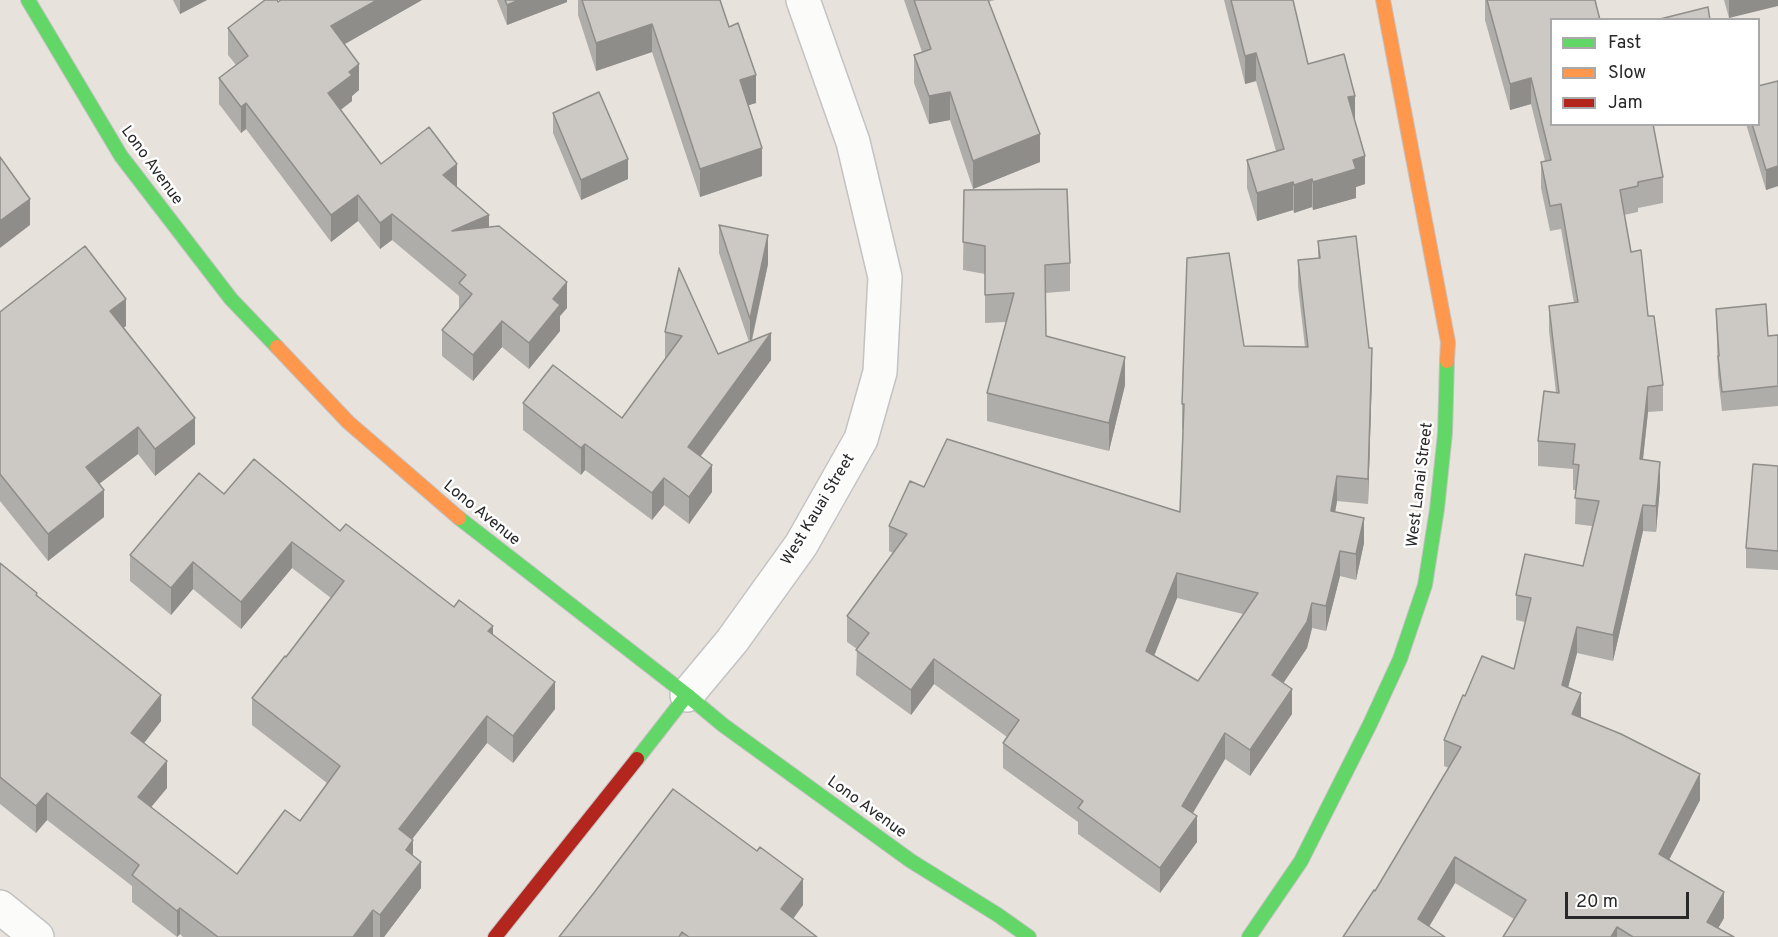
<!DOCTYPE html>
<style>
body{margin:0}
#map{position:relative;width:1778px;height:937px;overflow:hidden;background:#e7e3dc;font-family:Overpass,sans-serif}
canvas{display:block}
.legend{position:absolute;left:1550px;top:18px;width:210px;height:108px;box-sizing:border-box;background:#fff;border:2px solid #a9a9a9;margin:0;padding:8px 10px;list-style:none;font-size:18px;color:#282828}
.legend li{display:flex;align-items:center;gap:12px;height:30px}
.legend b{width:30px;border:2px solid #a9a9a9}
.scale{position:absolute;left:1565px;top:892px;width:124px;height:27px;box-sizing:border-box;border:3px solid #282828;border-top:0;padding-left:8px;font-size:18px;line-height:21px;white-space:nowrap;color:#282828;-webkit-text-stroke:4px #fff;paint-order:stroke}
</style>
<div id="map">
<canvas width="1778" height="937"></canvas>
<ul class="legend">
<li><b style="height:8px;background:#63d668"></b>Fast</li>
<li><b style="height:8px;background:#ff974d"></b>Slow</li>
<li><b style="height:8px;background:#b3261e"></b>Jam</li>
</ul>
<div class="scale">20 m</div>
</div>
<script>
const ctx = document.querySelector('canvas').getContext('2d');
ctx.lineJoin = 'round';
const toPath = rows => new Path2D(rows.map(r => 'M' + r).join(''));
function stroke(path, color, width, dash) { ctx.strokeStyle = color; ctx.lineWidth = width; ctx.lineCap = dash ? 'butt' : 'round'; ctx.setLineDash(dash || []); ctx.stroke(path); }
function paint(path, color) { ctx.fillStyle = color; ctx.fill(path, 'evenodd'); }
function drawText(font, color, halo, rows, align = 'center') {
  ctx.font = font + ' Overpass,sans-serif'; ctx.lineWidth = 5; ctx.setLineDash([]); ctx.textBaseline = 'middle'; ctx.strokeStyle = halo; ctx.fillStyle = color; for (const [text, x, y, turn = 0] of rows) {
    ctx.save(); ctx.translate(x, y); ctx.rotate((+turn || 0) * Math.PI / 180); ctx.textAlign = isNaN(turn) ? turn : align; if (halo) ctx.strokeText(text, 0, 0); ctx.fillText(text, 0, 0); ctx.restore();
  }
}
const street = toPath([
 [687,695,732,641,801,545,861,439,880,372,885,277,853,142,803,0],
 [0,907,37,937]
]);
const fast = toPath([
 [28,0,121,156,231,299,277,347],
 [459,518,687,695,723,725,911,861,998,915,1029,937],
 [637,759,687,695],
 [1249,937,1301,861,1370,724,1400,659,1425,585,1437,509,1445,433,1447,361]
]);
const slow = toPath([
 [1383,0,1448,342,1447,361],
 [277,347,348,422,459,518]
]);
const jam = toPath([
 [495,937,637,759]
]);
stroke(street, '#c4c2c3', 36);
stroke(fast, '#c4c2c3', 16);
stroke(slow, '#c4c2c3', 16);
stroke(jam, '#c4c2c3', 16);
stroke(street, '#fbfbfa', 33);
stroke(fast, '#63d668', 14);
stroke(slow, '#ff974d', 14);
stroke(jam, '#b3261e', 14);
paint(toPath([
 [173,0,207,0,180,14],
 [281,0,422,0,344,44,359,90,352,96,352,101,341,110,381,164,457,187,489,227,567,308,560,316,560,331,529,369,502,347,473,381,442,356,442,330,459,309,459,296,392,240,380,249,358,221,331,242,246,129,241,133,219,104,219,78,236,65,228,55,228,28],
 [497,0,567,0,567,2,507,25],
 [578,0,720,0,756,103,748,105,762,176,700,197,652,52,596,71,578,15],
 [904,0,995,0,988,2,1040,162,973,189,950,120,929,124,914,83,914,55,922,52],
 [1224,0,1293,0,1308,64,1355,123,1365,184,1356,187,1356,198,1313,210,1312,207,1294,213,1293,210,1257,221,1247,188,1247,160,1276,151,1256,81,1245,84],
 [1485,0,1595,0,1551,20,1663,177,1663,203,1638,208,1638,212,1624,215,1631,252,1648,316,1663,385,1663,411,1648,412,1643,460,1660,487,1656,532,1643,531,1613,661,1577,653,1568,688,1581,717,1700,800,1669,860,1724,918,1718,928,1734,937,1503,937,1514,919,1455,883,1429,926,1375,891,1449,768,1444,766,1444,740,1465,696,1514,669,1525,622,1516,620,1516,595,1583,566,1592,526,1575,524,1576,490,1573,490,1573,469,1538,466,1538,441,1556,393,1549,331,1549,306,1574,303,1561,229,1550,231,1541,188,1541,162,1545,161,1531,104,1510,110,1485,20],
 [1724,0,1778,0,1729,18],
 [1778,81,1778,186,1766,190,1746,124,1758,124],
 [553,113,628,179,581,200,553,133],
 [964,190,1070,263,1070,291,1046,293,1046,336,1125,385,1109,451,987,421,987,393,1006,322,985,323,985,274,963,270],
 [719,225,768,264,752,341,771,360,701,456,712,492,689,524,664,505,652,520,585,470,581,475,523,430,523,403,622,418,665,359,665,332,679,268,718,354,749,342,719,253],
 [1318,241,1372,374,1368,504,1337,501,1335,512,1364,543,1356,580,1340,576,1326,631,1312,628,1307,648,1283,683,1292,714,1250,776,1225,759,1193,813,1197,842,1160,893,1078,834,1078,822,1003,768,1003,743,1007,737,934,684,911,715,856,675,857,649,847,642,847,616,893,553,889,551,889,526,924,487,1180,512,1183,429,1182,429,1182,404,1244,346,1305,347,1298,286,1298,260,1318,258],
 [1177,598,1243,614,1198,681,1154,656],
 [1716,309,1768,336,1778,335,1778,406,1722,411,1718,376],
 [0,312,126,326,124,327,195,444,155,476,138,454,99,484,104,517,48,561,0,501],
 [1778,466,1778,570,1746,568,1746,548],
 [224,494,340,531,454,607,493,634,555,709,513,763,487,743,412,839,413,856,421,888,384,937,183,937,180,934,177,937,132,902,132,886,47,820,36,833,0,804,0,563,37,595,161,721,144,743,167,788,151,807,237,874,300,821,327,783,252,725,252,698,286,657,331,598,292,568,241,629,193,589,171,615,130,581,130,555],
 [803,905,793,919,817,937,559,937]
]), '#afada9');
paint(toPath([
 [180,0,207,0,180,14],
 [377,0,422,0,331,52,331,26],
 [519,0,567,0,567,2,507,25,507,5],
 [1729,0,1778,0,1778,6,1729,18],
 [652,24,652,52,596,71,596,43],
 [1256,53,1256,81,1245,84,1245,56],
 [359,64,359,90,352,96,352,101,328,119,328,93,349,72],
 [756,75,756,103,740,108,740,80],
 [1531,78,1531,104,1510,110,1510,84],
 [950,92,950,120,929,124,929,96],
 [1355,96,1355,124,1348,97],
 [246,103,246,129,241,133,241,107],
 [1040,134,1040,162,973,189,973,161],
 [762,148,762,176,700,197,700,169],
 [1365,156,1365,184,1356,187,1356,198,1313,210,1313,182,1353,160],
 [628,159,628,179,581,200,581,180],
 [457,164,457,190,443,175],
 [1778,166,1778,186,1766,190,1766,170],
 [1312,179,1312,207,1294,213,1294,185],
 [1293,182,1293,210,1257,221,1257,193],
 [358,195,358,221,331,242,331,215],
 [30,199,30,225,0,248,0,221],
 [392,214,392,240,380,249,380,223],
 [489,215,489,241,452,231],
 [768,235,768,264,750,347,750,319],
 [567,282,567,308,560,316,560,331,529,369,529,343,553,299],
 [126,299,126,326,110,338,110,311],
 [502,321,502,347,473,381,473,355],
 [771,333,771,360,688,473,688,447],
 [1372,348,1372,374,1368,504,1368,479],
 [1125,357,1125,385,1109,451,1109,423],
 [1648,387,1648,412,1640,485,1640,459],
 [195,418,195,444,155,476,155,449],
 [138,427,138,454,86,494,86,467],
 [585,444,585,470,581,475,581,448],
 [1660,462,1660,487,1656,532,1656,506],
 [712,465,712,492,689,524,689,497],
 [1337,476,1337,501,1331,536,1331,511],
 [664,478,664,505,652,520,652,493],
 [104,490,104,517,48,561,48,534],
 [1643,505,1643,531,1613,661,1613,635],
 [1364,518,1364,543,1356,580,1356,554],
 [292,542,292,568,241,629,241,602],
 [1340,551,1340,576,1326,631,1326,606],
 [193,562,193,589,171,615,171,588],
 [1177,573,1177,598,1146,676,1146,651],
 [1312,603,1312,628,1307,648,1272,700,1272,675],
 [493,626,493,652,488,631],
 [1577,627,1577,653,1562,711,1562,685],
 [934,659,934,684,911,715,911,690],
 [555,682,555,709,513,763,513,736],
 [1292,689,1292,714,1250,776,1250,750],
 [1581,693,1581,719,1572,714],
 [161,695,161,721,131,760,131,733],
 [487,716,487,743,399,856,399,829],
 [1225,733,1225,759,1182,831,1182,806],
 [167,761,167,788,138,823,138,797],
 [1700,774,1700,800,1659,879,1659,854],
 [47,793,47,820,36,833,36,806],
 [1197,816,1197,842,1160,893,1160,868],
 [413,840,413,867,406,850],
 [1455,857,1455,883,1423,937,1418,919],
 [421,862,421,888,384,937,380,937,380,915],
 [803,879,803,905,781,935,781,909],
 [1724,892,1724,918,1713,937,1707,922],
 [180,908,180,934,177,937,177,911],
 [373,910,373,937,353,937],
 [1617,927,1617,937,1611,937]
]), '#8f8d89');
const building = toPath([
 [265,0,277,0,278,2,281,0,377,0,331,26,359,64,349,72,352,75,328,93,381,164,429,127,457,164,443,175,489,215,452,231,499,226,567,282,553,299,560,305,529,343,502,321,473,355,442,330,472,294,459,283,466,275,392,214,380,223,358,195,331,215,246,103,241,107,219,78,248,56,228,28,265,0],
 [505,0,519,0,507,5,505,0],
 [582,0,720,0,729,27,738,23,756,75,740,80,762,148,700,169,652,24,596,43,582,0],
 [914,0,988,0,1040,134,973,161,950,92,929,96,914,55,931,49,914,0],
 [1231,0,1293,0,1308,64,1344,54,1355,96,1348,97,1365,156,1353,160,1356,169,1313,182,1312,179,1294,185,1293,182,1257,193,1247,160,1284,149,1256,53,1245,56,1231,0],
 [1487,0,1595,0,1600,20,1551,20,1551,124,1653,124,1663,177,1638,182,1638,186,1620,190,1631,252,1641,250,1648,316,1654,316,1663,385,1648,387,1640,459,1660,462,1656,506,1643,505,1613,635,1577,627,1562,685,1581,693,1572,714,1621,734,1700,774,1659,854,1724,892,1707,922,1734,937,1633,937,1617,927,1611,937,1503,937,1526,900,1455,857,1418,919,1445,937,1343,937,1374,890,1375,891,1461,747,1444,740,1463,695,1465,696,1482,656,1514,669,1531,598,1516,595,1525,554,1583,566,1599,501,1575,498,1579,465,1573,464,1575,444,1538,441,1544,391,1559,393,1549,306,1578,302,1561,204,1550,206,1541,162,1551,160,1531,78,1510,84,1487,0],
 [1708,7,1710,20,1656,20,1708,7],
 [1778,81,1778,166,1766,170,1752,124,1758,124,1758,86,1778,81],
 [599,92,628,159,581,180,553,113,599,92],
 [0,157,30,199,0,221,0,157],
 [1067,189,1070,263,1045,265,1046,336,1125,357,1109,423,987,393,1014,293,985,295,985,246,963,242,964,190,1067,189],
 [719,225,768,235,750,319,719,225],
 [1356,236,1369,348,1372,348,1368,479,1337,476,1331,511,1364,518,1356,554,1340,551,1326,606,1312,603,1307,622,1272,675,1292,689,1250,750,1225,733,1182,806,1197,816,1160,868,1078,808,1083,801,1003,743,1019,720,934,659,911,690,856,650,869,633,847,616,907,534,889,526,910,481,924,487,947,439,1180,512,1184,404,1182,404,1187,258,1229,253,1244,346,1308,347,1298,260,1320,258,1318,241,1356,236],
 [1177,573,1258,593,1198,681,1146,651,1177,573],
 [85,246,126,299,110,311,195,418,155,449,138,427,86,467,104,490,48,534,0,474,0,312,85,246],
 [679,268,718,354,771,333,688,447,712,465,689,497,664,478,652,493,585,444,581,448,523,403,553,365,622,418,682,336,665,332,679,268],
 [1766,304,1768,336,1778,335,1778,386,1722,392,1718,356,1719,356,1716,309,1766,304],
 [254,459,340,531,346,524,454,607,459,600,493,626,488,631,555,682,513,736,487,716,399,829,413,840,406,850,421,862,380,915,373,910,353,937,218,937,180,908,177,911,132,875,139,865,47,793,36,806,0,777,0,563,37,593,36,595,161,695,131,733,167,761,138,797,237,874,285,810,300,821,340,766,252,698,285,656,286,657,344,581,292,542,241,602,193,562,171,588,130,555,199,473,224,494,254,459],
 [1753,464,1778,466,1778,551,1746,548,1753,464],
 [673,789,757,851,760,847,803,879,781,909,817,937,689,937,682,932,679,937,559,937,593,894,673,789]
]);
paint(building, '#ccc9c4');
stroke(building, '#8f8d89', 1.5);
drawText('16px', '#282828', '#fff', [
 ["Lono Avenue",151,166,54],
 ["West Lanai Street",1421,485,-83],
 ["West Kauai Street",819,510,-59],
 ["Lono Avenue",481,514,39],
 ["Lono Avenue",866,808,36]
]);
</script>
